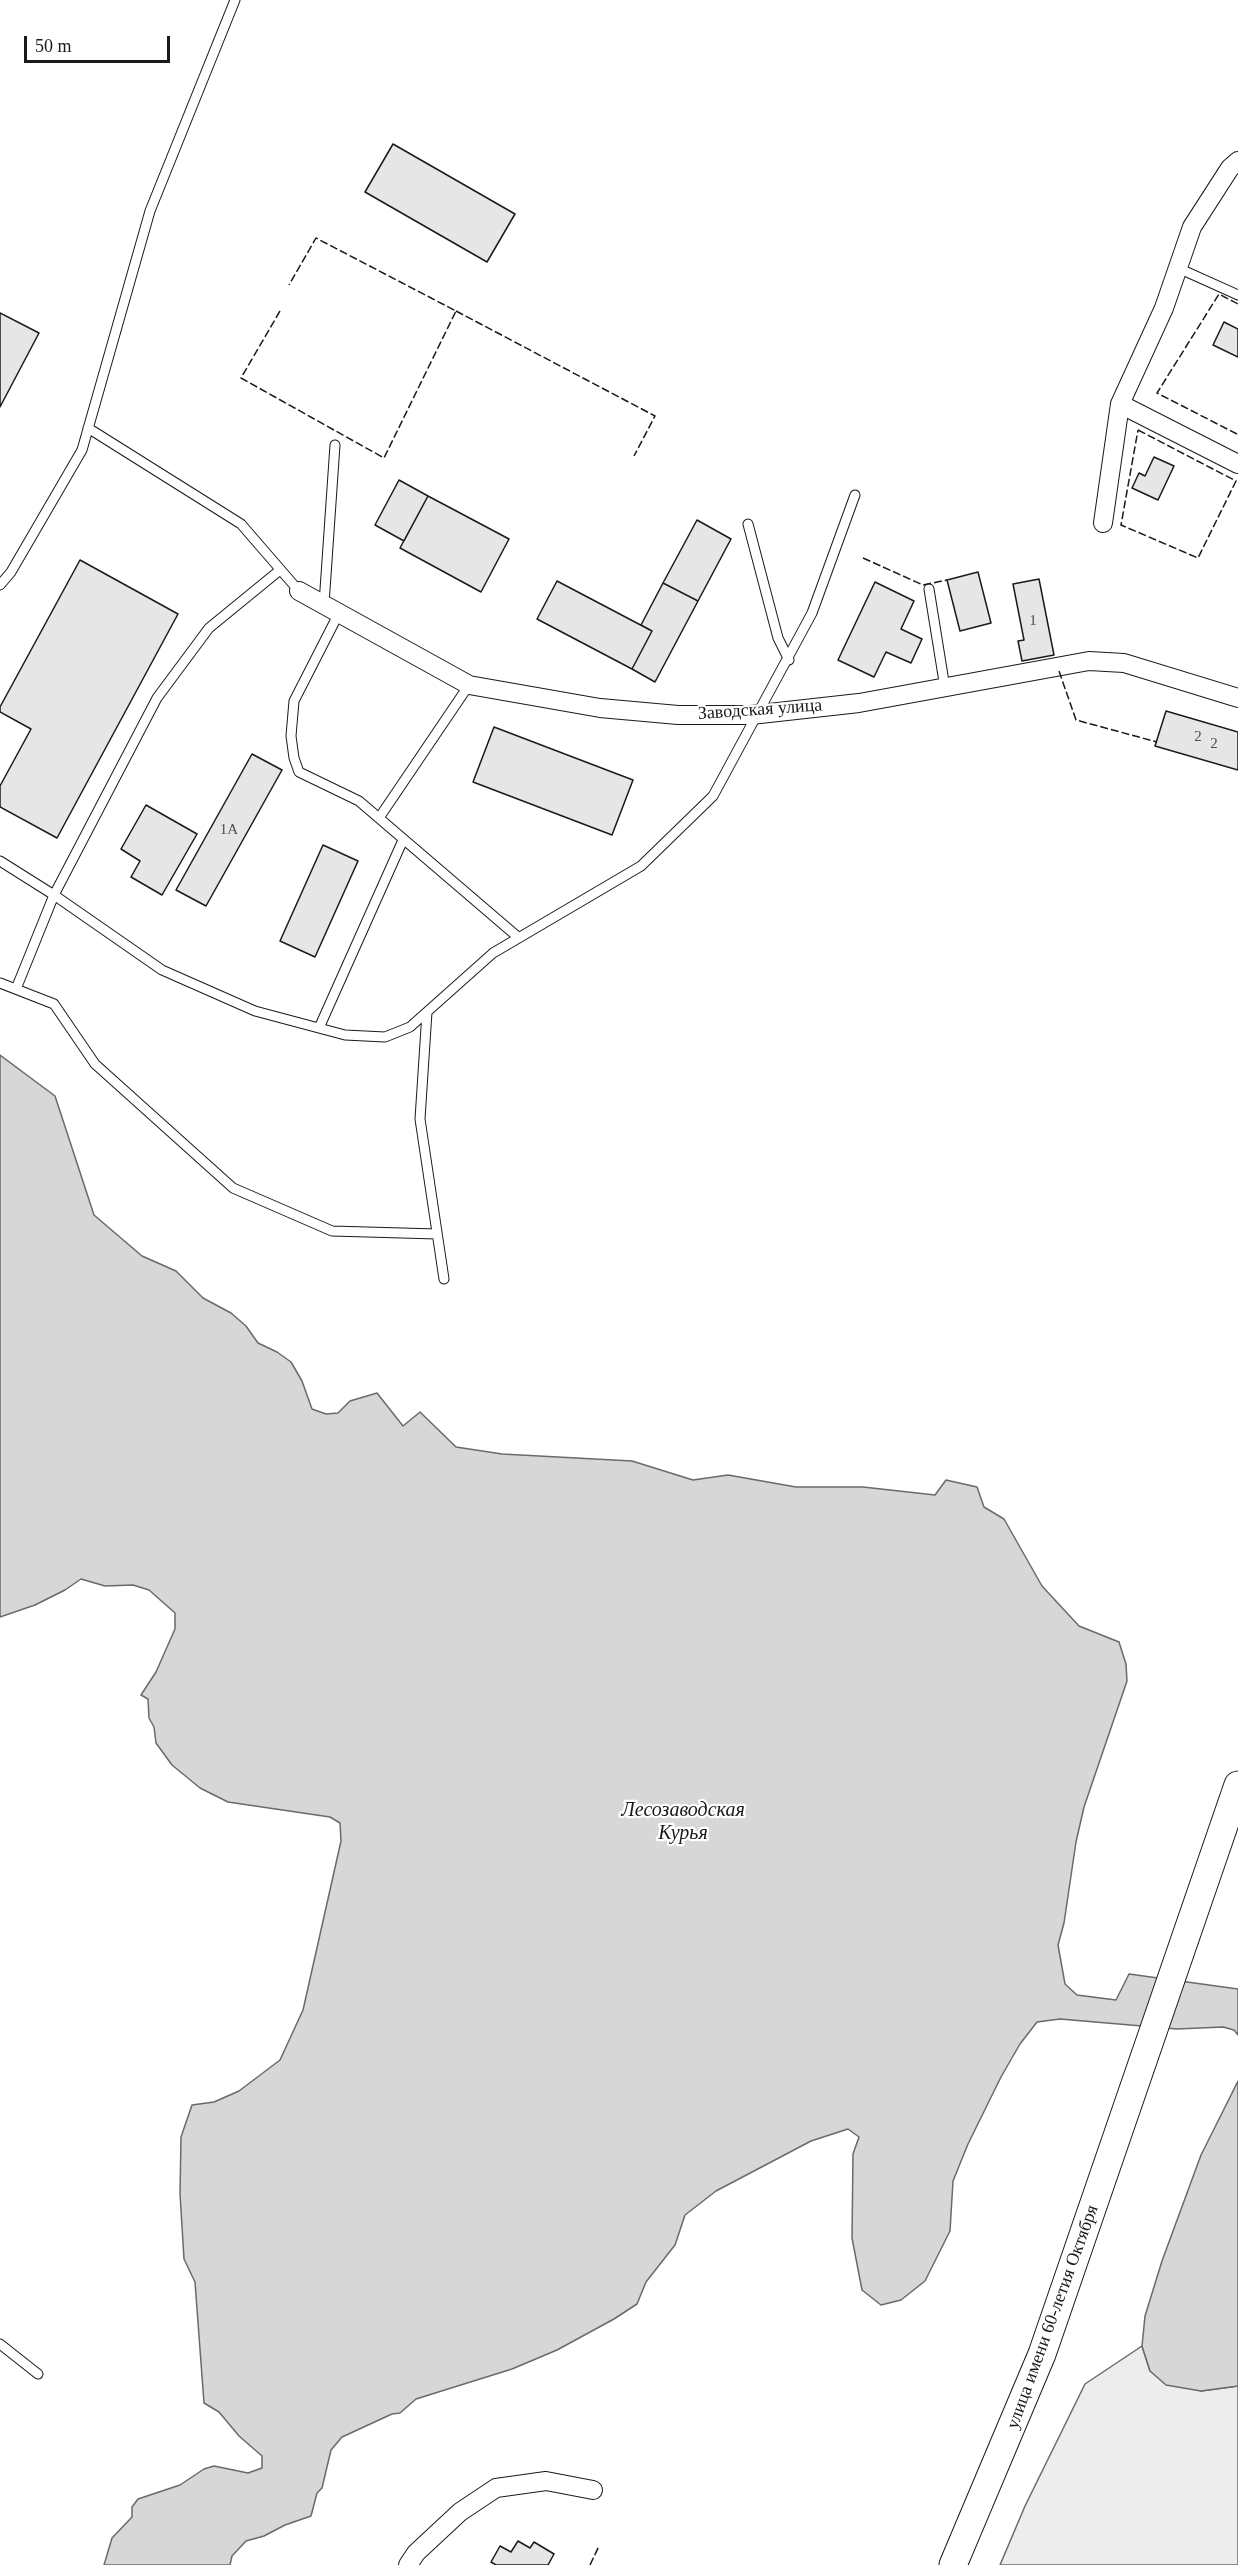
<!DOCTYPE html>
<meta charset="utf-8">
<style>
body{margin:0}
#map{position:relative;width:1238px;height:2565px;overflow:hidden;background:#fff;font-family:Georgia,serif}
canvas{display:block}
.scale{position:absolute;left:24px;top:36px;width:146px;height:27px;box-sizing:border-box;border:3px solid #1a1a1a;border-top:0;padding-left:8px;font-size:18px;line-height:21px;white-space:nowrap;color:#1a1a1a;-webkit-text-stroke:4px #fff;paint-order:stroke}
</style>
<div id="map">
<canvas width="1238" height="2565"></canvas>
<div class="scale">50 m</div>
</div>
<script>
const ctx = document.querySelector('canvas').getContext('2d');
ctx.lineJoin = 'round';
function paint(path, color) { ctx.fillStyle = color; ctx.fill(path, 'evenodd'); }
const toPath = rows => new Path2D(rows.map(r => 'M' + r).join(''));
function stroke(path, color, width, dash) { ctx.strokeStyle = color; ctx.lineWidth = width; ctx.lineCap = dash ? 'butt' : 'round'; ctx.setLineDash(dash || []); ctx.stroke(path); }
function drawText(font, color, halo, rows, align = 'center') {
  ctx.font = font + ' Georgia,serif'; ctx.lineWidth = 4.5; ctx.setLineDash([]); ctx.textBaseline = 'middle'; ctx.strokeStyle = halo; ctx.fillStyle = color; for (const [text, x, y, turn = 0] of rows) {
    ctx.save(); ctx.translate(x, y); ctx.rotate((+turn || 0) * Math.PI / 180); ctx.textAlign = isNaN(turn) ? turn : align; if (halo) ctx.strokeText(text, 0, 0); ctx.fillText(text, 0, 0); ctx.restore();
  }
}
const built = toPath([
 [1142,2346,1150,2371,1201,2391,1238,2386,1238,2565,1000,2565,1025,2506,1085,2384,1142,2346]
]);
paint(built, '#ededed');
stroke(built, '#6a6a6a', 1.5);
const water = toPath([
 [0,1055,55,1096,94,1215,142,1256,176,1271,203,1298,231,1313,246,1326,258,1343,277,1352,291,1362,302,1381,312,1409,326,1414,338,1413,350,1401,377,1393,403,1426,420,1412,456,1447,502,1454,632,1461,693,1480,728,1475,796,1487,863,1487,935,1495,946,1480,977,1487,984,1507,1004,1519,1042,1586,1079,1626,1119,1642,1126,1664,1127,1681,1084,1807,1076,1842,1064,1923,1058,1945,1065,1984,1077,1995,1116,2000,1129,1974,1238,1989,1238,2035,1234,2030,1223,2027,1177,2029,1060,2019,1037,2022,1020,2044,1001,2077,968,2144,953,2181,950,2231,925,2281,901,2300,881,2305,862,2290,852,2238,853,2154,859,2137,848,2129,811,2141,716,2191,685,2215,675,2245,646,2282,637,2304,614,2319,557,2350,512,2369,416,2399,400,2413,392,2414,342,2437,331,2450,322,2488,317,2493,311,2516,285,2525,264,2536,246,2541,232,2556,230,2565,104,2565,112,2538,132,2517,132,2507,138,2499,180,2485,204,2469,214,2466,248,2473,262,2468,262,2456,239,2436,219,2412,204,2403,195,2282,184,2259,180,2194,181,2137,192,2105,214,2102,239,2091,280,2060,303,2010,341,1841,340,1823,330,1817,228,1802,200,1788,172,1765,156,1743,154,1727,149,1718,148,1699,141,1695,156,1672,175,1629,175,1613,149,1590,133,1585,105,1586,81,1579,65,1590,35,1605,0,1617,0,1055],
 [1238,2081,1238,2386,1201,2391,1166,2385,1150,2371,1142,2346,1145,2316,1162,2261,1201,2155,1238,2081]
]);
paint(water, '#d7d7d7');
stroke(water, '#6a6a6a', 1.5);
const building = toPath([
 [393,144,515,214,487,262,365,192,393,144],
 [0,313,39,333,0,407,0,313],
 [1224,322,1238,329,1238,357,1213,345,1224,322],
 [1154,457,1174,466,1158,500,1132,488,1139,473,1145,476,1154,457],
 [399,480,428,496,404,541,375,525,399,480],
 [428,496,509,539,481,592,400,548,428,496],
 [697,520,731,539,698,601,663,583,697,520],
 [80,560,178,614,57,838,0,807,0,786,31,729,0,712,0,707,80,560],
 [978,572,991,623,960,631,947,580,978,572],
 [1039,579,1054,655,1022,661,1018,641,1024,640,1013,584,1039,579],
 [557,581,652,631,632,669,537,619,557,581],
 [875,582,914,601,901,629,922,639,911,663,886,652,874,677,838,660,875,582],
 [663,583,698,601,655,682,632,669,652,631,641,625,663,583],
 [1166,711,1238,732,1238,770,1155,746,1166,711],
 [494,727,633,780,612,835,473,782,494,727],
 [252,754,282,770,206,906,176,890,252,754],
 [146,805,197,834,162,895,131,877,140,861,121,849,146,805],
 [323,845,358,861,315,957,280,941,323,845],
 [518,2541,530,2548,534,2542,554,2554,548,2565,496,2565,491,2562,500,2546,511,2552,518,2541]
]);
paint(building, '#e6e6e6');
stroke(building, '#1a1a1a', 1.5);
const lane = toPath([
 [1178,268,1238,295],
 [88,428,241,524,299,591],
 [748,524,778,638,789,660],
 [0,585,11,572,82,450,150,211,235,0],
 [929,589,945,688],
 [324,604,335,445],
 [339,613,294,701,291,736,294,758,299,772,359,801,519,938],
 [379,818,469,685],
 [0,861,54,895,157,698,209,628,280,570],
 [0,983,54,1004,95,1064,233,1188,332,1231,437,1234],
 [16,989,54,895,162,970,255,1011,345,1035,385,1037,410,1027,493,953,641,866,713,796,812,613,855,495],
 [427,1012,420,1119,444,1279],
 [319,1028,403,840],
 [0,2344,38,2374]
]);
const street = toPath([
 [1120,404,1238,464],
 [1103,523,1120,404,1164,308,1192,227,1230,168,1238,161],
 [299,591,469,685,600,708,678,715,751,715,859,703,1089,661,1124,663,1238,698],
 [408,2565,416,2553,460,2512,496,2488,546,2481,593,2490]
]);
const primary = toPath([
 [953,2565,1042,2354,1238,1785]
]);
stroke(lane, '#1a1a1a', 11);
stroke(street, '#1a1a1a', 20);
stroke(primary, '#1a1a1a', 29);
stroke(lane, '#fff', 9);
stroke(street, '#fff', 18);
stroke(primary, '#fff', 27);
stroke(toPath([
 [280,311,241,378,384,458,456,311,316,238,289,285],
 [456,311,655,416,634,456],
 [1138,430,1236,481,1198,558,1121,525,1138,430],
 [1237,434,1157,393,1219,294,1238,304],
 [863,558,923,585,947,580],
 [1059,671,1076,720,1157,742],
 [590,2565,599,2546]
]), '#1a1a1a', 1.5, [8, 3]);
drawText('15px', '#4d4d4d', null, [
 ["1",1033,621],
 ["2",1198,737],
 ["2",1214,744],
 ["1А",229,830]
]);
drawText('18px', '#1a1a1a', '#fff', [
 ["Заводская улица",760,710,-4],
 ["улица имени 60-летия Октября",1053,2317,-70]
]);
drawText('italic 20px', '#1a1a1a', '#fff', [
 ["Лесозаводская",683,1811],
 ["Курья",683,1834]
]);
</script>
